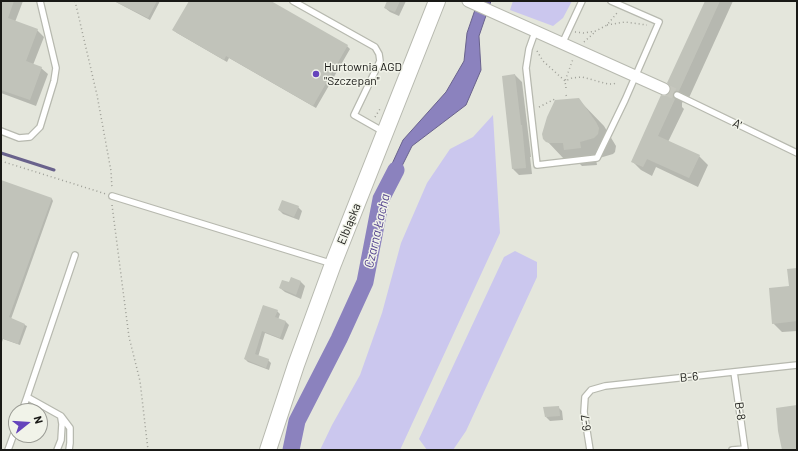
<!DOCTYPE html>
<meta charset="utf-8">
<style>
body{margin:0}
#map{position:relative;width:798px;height:451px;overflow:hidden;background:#e4e6dc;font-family:Barlow,sans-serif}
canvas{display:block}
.frame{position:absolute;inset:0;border:2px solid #191916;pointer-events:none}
.north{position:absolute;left:8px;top:403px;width:40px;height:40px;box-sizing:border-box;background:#f1f3e9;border:1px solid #9b9c95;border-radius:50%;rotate:73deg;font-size:11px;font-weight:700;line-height:16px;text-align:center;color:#191916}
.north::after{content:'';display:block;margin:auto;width:14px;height:18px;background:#6544bc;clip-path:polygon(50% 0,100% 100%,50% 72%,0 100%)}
</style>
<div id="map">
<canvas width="798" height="451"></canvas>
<div class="frame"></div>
<div class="north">N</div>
</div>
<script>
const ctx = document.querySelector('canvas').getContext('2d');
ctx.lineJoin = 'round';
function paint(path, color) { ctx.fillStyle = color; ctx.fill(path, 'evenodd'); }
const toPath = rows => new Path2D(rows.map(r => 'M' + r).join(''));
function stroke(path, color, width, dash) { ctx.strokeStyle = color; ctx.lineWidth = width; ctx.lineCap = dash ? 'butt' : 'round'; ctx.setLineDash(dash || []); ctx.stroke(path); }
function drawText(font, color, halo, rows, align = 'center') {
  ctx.font = font + ' Barlow,sans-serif'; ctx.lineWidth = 3; ctx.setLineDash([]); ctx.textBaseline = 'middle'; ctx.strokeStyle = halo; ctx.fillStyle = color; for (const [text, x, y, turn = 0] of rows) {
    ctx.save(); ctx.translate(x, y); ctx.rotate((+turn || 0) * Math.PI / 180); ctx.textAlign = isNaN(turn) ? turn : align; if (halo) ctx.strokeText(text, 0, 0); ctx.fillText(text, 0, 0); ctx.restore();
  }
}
paint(toPath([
 [513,1,572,1,563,18,553,26,510,10],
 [493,115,500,233,400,450,320,450,332,425,360,375,382,313,401,243,427,183,450,149,473,137],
 [515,251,537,262,537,277,466,431,453,450,427,450,419,439,504,257]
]), '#cbc7ee');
const water = toPath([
 [478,1,491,1,479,36,481,70,466,105,412,146,385,200,386,177,403,140,446,92,464,61,467,33,478,1]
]);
paint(water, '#8b82be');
stroke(water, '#69628c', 1);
paint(toPath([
 [1,1,23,1,15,22,37,30,44,37,33,65,41,68,48,74,36,106,1,93],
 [114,1,160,1,150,20],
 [190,1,269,1,347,46,350,49,316,108,229,58,227,62,177,33,173,30],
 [388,1,406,1,399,16,390,12,385,8],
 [706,1,733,1,688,100,684,100,682,103,682,107,684,109,668,142,699,156,708,165,698,187,656,167,652,176,641,170,632,161,665,97,671,93],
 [515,75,522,82,531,157,530,157,532,174,519,175,513,169],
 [578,99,604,126,616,146,615,152,613,154,596,159,597,165,582,166,576,160,564,159,547,141],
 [1,181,52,199,53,201,11,319,27,326,20,345,3,339,1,345],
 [298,207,302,211,299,220,283,214,279,210],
 [797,269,797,331,782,332,773,323],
 [292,278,301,282,305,286,301,299,285,292,280,288,289,283],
 [263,306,277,311,280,314,278,320,286,322,289,325,283,340,265,333,258,357,268,360,271,363,269,370,248,362,245,359],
 [558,407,562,411,563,420,550,421,546,417]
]), '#0003');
stroke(toPath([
 [1,153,54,170]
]), '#69628c', 3);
stroke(toPath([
 [291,450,297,421,339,339,365,282,381,199,396,170]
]), '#8b82be', 17);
paint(toPath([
 [1,1,14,1,8,18,38,29,26,61,42,67,30,100,1,90],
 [114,1,157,1,148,18],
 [189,1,271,1,348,45,313,106,226,56,224,60,172,30],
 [387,1,400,1,395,12,384,8],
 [705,1,720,1,679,91,675,91,673,94,673,97,675,99,658,136,700,155,689,178,647,159,643,167,631,162,661,95,665,96,670,92,671,88,667,83],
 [515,74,521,125,522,125,526,168,512,169,502,76],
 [579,98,596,122,599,128,598,134,594,138,580,142,581,148,564,150,563,143,549,143,546,142,543,139,542,134,547,117,555,100],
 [1,180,52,198,9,317,25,324,18,344,1,338],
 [282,200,299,206,294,217,278,210],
 [797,268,797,321,772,324,769,288,789,286,787,269],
 [291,277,301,281,296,295,279,288,282,280,289,282],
 [263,305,278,310,275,317,286,321,280,338,262,331,255,354,269,359,266,368,244,359],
 [797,405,797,450,782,450,778,431,776,408],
 [559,406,560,416,545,417,543,407]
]), '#c1c3ba');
stroke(toPath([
 [664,89,677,95]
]), '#c6c7be', 11, [11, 5.5]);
const service = toPath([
 [293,1,375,47,379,54,380,61,354,115,384,132],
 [535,32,529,49,526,68,537,165,597,158,625,100,659,22,611,1],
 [562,44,582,1],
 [677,95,797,153],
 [1,131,19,138,30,137,40,127,54,81,56,68,40,1],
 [112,196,333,264],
 [734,372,745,450],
 [27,397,75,255],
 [22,411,27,397,61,416,70,428,70,443,69,450],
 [8,450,16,428],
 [57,450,61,440,62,424,61,418],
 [590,450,584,412,585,397,591,390,605,386,797,365],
 [732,450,745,449]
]);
const minor = toPath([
 [468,1,664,89]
]);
const secondary = toPath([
 [268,450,296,365,333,264,437,1]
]);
stroke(service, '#b7b9af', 8);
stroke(minor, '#b7b9af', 13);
stroke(secondary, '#b7b9af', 18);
stroke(toPath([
 [75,1,97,95,111,171,112,189],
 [607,25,625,22,647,25],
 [575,32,584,33,596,31,607,25,617,13],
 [584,42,595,32],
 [537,51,543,61,565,81,572,78,582,77,608,84,614,84,617,82],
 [566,88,565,81,573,59],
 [566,95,567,97],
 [539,107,555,99],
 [375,117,380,109],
 [1,161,106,194],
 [112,205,129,337,140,381,148,450]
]), '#9e9f97', 1.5, [1, 3]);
stroke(service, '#fff', 5.5);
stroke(minor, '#fff', 11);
stroke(secondary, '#fff', 16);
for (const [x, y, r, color] of [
 [316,74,4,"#6544bc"]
]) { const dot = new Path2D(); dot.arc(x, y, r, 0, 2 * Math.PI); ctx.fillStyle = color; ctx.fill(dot); stroke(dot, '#f1f3e9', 1.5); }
drawText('12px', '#191916', '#f1f3e9', [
 ["Hurtownia AGD",324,67],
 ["\"Szczepan\"",324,81]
], 'left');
drawText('12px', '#191916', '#f1f3e9', [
 ["A'",737,124,26],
 ["Elbląska",349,224,-68],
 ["B-6",689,377,-6],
 ["B-8",740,411,82],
 ["6-7",586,423,-97]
]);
drawText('italic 13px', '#53428e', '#f1f3e9', [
 ["Czarna Łacha",377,231,-77]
]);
</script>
